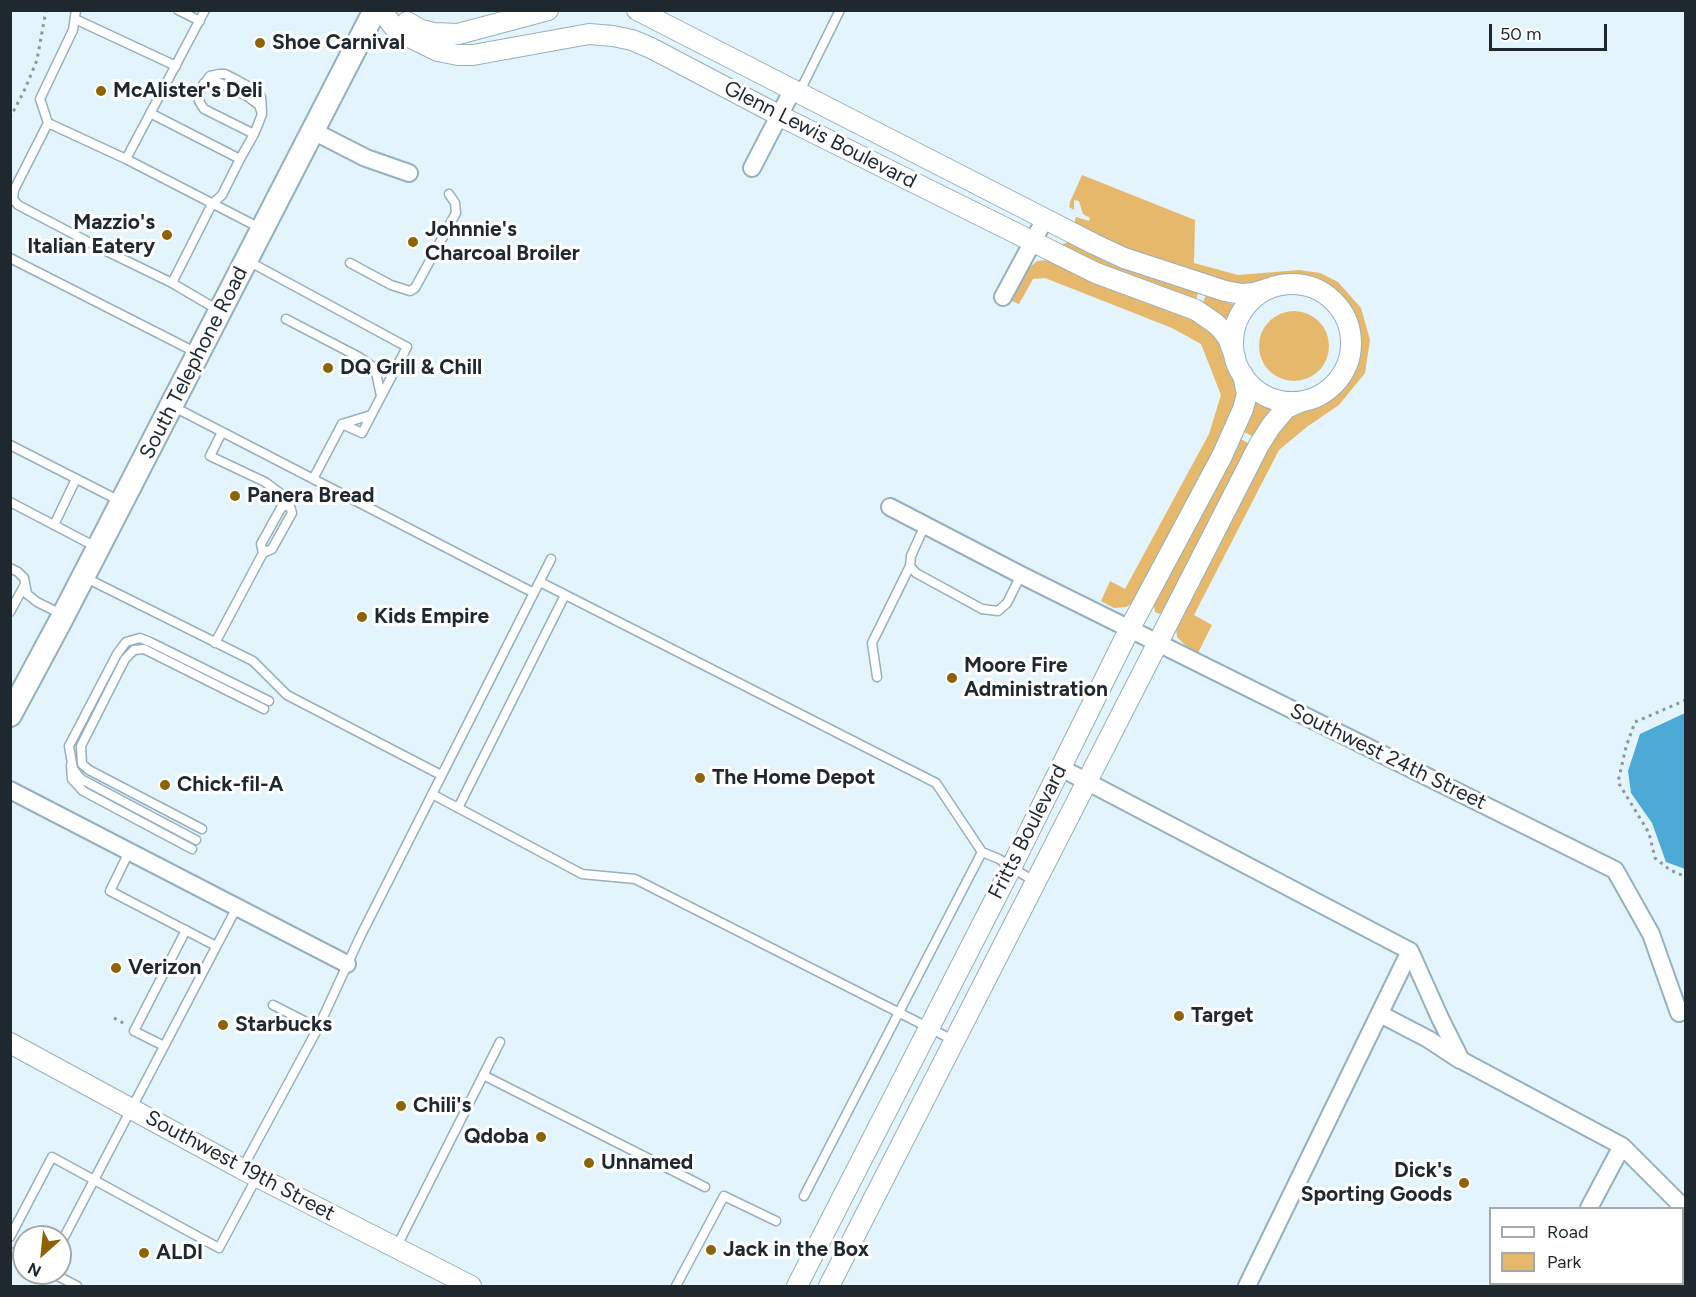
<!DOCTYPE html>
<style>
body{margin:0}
#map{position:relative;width:1696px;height:1297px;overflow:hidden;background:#e4f4fd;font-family:Figtree,sans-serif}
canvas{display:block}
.frame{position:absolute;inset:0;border:12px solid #1e282e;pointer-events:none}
.legend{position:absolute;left:1489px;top:1207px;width:195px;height:78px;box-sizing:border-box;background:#fff;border:2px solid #a5a9ab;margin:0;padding:8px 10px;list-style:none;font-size:18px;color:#1e282e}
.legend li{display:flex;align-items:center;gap:12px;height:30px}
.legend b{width:30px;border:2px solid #a5a9ab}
.north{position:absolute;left:12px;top:1225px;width:60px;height:60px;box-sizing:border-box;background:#fff;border:2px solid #a5a9ab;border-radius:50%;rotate:207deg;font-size:16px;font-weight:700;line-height:24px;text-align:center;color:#1e282e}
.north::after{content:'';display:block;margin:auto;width:21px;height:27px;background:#8c6305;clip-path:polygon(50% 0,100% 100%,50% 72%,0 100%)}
.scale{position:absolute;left:1489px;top:24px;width:118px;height:27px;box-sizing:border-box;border:3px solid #1e282e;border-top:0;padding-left:8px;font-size:18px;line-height:21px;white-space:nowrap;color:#1e282e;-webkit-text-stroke:4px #fff;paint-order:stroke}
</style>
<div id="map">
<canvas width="1696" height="1297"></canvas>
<div class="frame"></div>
<ul class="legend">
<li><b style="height:8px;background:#fff"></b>Road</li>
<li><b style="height:16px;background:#e5b86b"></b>Park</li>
</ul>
<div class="north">N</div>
<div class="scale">50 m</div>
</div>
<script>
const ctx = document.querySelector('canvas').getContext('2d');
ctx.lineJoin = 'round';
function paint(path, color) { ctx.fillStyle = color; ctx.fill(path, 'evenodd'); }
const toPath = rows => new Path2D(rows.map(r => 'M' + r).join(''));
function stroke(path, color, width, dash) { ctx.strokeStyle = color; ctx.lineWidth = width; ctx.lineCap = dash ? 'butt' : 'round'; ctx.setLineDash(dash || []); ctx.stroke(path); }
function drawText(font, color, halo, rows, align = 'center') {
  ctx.font = font + ' Figtree,sans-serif'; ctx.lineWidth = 6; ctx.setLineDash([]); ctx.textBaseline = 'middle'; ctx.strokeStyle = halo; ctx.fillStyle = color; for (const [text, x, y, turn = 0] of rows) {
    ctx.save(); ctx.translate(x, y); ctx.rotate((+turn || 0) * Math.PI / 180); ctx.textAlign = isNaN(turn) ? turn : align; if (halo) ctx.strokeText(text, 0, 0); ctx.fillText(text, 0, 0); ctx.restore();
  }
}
paint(toPath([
 [1082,175,1195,220,1194,263,1238,275,1299,270,1320,273,1338,282,1361,308,1370,340,1365,373,1339,405,1308,426,1279,450,1194,615,1212,625,1198,653,1185,645,1177,637,1176,627,1277,430,1296,414,1317,407,1336,396,1349,380,1359,361,1362,341,1357,323,1346,305,1328,288,1306,280,1290,279,1250,288,1139,255,1074,224,1076,217,1089,221,1090,218,1083,214,1079,201,1074,200,1074,210,1069,207,1070,202],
 [1068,242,1109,262,1198,293,1195,304,1092,264,1062,247,1063,244],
 [1047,260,1087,279,1172,311,1196,322,1211,332,1224,348,1235,377,1236,397,1235,410,1136,601,1126,607,1114,608,1101,601,1110,581,1125,589,1209,434,1221,395,1201,344,1172,328,1045,278,1033,279,1019,304,1010,300,1022,275,1029,268,1037,261],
 [1206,295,1235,305,1237,308,1233,321,1231,321,1201,307],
 '1259 346a35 35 0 1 1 70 0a35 35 0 1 1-70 0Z',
 [1256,403,1269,406,1271,408,1254,437,1242,431],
 [1239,438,1250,444,1164,611,1159,614,1155,612,1154,606]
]), '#e5b86b');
paint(toPath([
 [1685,713,1685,869,1666,862,1652,823,1631,793,1628,771,1640,734]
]), '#4daad7');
const service = toPath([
 [76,10,73,30,40,99,48,123,126,159],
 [178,10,200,21],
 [205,10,126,159,260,228],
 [75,19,176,66],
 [207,80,210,76,219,74,225,74,235,79,255,90,261,97,262,111],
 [799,93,840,10],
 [150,113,240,159,222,195,212,204,172,283],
 [48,123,14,190,13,199,18,205,98,247,172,283,218,310],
 [240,159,254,134,257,127,262,114,259,105,247,96,218,82,211,80,204,83,200,91,199,101,204,109,254,134],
 [10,258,197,353],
 [248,261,407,347,362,433,342,424,313,479],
 [350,263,391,285,410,291,415,288,456,213,455,203,449,194],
 [286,319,359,357,375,368,381,396],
 [172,406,534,593],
 [342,424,371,415],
 [222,432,210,456,265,482,285,497,289,503,292,513,272,549,263,553],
 [10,445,122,502],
 [10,502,98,548],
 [54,525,76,479],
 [925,525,911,556,910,566,916,573,982,609,998,611,1007,603,1021,575],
 [10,568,18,572,24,578,27,594,37,602,63,615],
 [84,577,253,661,287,695,441,775],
 [540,582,936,783,982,852,999,859,1035,882],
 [10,612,24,586],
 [215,643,263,553,261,544,281,508,289,503],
 [877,677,872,643,910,566],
 [71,765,72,779,83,791,192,849],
 [432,794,582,874,635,879,955,1041],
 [458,808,565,595],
 [202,829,89,770,82,764,81,746,125,659,134,650,144,649,264,709],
 [196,840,81,779,73,769,69,746,117,654,126,642,140,638,150,642,269,701],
 [129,852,110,891,216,946],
 [273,1005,318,1028],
 [164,1046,134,1031,186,930],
 [483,1075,705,1187],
 [242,1169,318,1028,360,937,551,559],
 [804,1196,982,852],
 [10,1237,52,1157,219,1248,257,1177],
 [60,1245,237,907],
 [396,1248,500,1042],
 [10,1252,24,1259],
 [52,1273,77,1286],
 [676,1286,724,1196,776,1221]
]);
const minor = toPath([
 [313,131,366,158,409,173],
 [752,168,793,89],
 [1003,297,1045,219],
 [890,507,1021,575,1615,870,1651,934,1679,1013],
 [1061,768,1410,951,1247,1286],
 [10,790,347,964],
 [1410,951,1440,1018,1461,1060,1622,1146,1589,1208],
 [1380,1014,1428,1039,1460,1060],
 [1622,1146,1686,1210],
 [1549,1286,1550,1284]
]);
const tertiary = toPath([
 [381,10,397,31,438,51,458,55,473,55,589,34,613,36,632,40,651,48,786,119,1096,273,1196,310,1216,324,1222,330,1228,338,1235,357],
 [637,10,1094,244,1124,258,1225,291,1242,294,1254,293,1273,287],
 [407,22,421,30,434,33,458,34,548,10],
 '1233 343a59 59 0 1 1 118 0a59 59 0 1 1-118 0Z',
 [10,1043,242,1169,471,1286],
 [797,1286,1012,866,1130,628,1222,456,1243,409,1247,394,1243,375],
 [829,1286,1259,445,1271,426,1286,408,1300,402]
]);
const secondary = toPath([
 [10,715,61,620,375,10]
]);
stroke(service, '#96b0bf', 11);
stroke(minor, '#96b0bf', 20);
stroke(tertiary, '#96b0bf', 22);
stroke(secondary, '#96b0bf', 26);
stroke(toPath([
 [10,118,25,89,37,60,46,10],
 [1686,700,1635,722,1626,747,1618,782,1649,833,1655,858,1670,870,1686,877],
 [114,1018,125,1024]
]), '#89979e', 3, [3, 4.5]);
stroke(service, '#fff', 8);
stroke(minor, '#fff', 16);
stroke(tertiary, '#fff', 20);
stroke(secondary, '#fff', 22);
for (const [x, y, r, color] of [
 [260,43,6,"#8c6305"],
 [101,91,6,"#8c6305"],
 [167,235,6,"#8c6305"],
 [413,242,6,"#8c6305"],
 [328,368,6,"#8c6305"],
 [235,496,6,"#8c6305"],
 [362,617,6,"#8c6305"],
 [952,678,6,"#8c6305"],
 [700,778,6,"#8c6305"],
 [165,785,6,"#8c6305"],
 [116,968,6,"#8c6305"],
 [1179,1016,6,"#8c6305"],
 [223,1025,6,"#8c6305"],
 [401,1106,6,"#8c6305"],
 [541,1137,6,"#8c6305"],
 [589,1163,6,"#8c6305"],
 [1464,1183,6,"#8c6305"],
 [711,1250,6,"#8c6305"],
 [144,1253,6,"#8c6305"]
]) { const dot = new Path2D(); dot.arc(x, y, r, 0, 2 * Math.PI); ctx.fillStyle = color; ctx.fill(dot); stroke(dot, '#fff', 2); }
drawText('bold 21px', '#1e282e', '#fff', [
 ["Shoe Carnival",272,43],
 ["McAlister's Deli",113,91],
 ["Mazzio's",155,223,"right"],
 ["Italian Eatery",155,247,"right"],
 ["Johnnie's",425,230],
 ["Charcoal Broiler",425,254],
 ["DQ Grill & Chill",340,368],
 ["Panera Bread",247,496],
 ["Kids Empire",374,617],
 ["Moore Fire",964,666],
 ["Administration",964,690],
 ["The Home Depot",712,778],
 ["Chick-fil-A",177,785],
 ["Verizon",128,968],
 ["Target",1191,1016],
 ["Starbucks",235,1025],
 ["Chili's",413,1106],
 ["Qdoba",529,1137,"right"],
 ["Unnamed",601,1163],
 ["Dick's",1452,1171,"right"],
 ["Sporting Goods",1452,1195,"right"],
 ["Jack in the Box",723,1250],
 ["ALDI",156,1253]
], 'left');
drawText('21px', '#1e282e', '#fff', [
 ["Glenn Lewis Boulevard",820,135,27],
 ["South Telephone Road",194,363,-63],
 ["Southwest 24th Street",1388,757,26],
 ["Fritts Boulevard",1028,832,-63],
 ["Southwest 19th Street",240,1166,28]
]);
</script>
